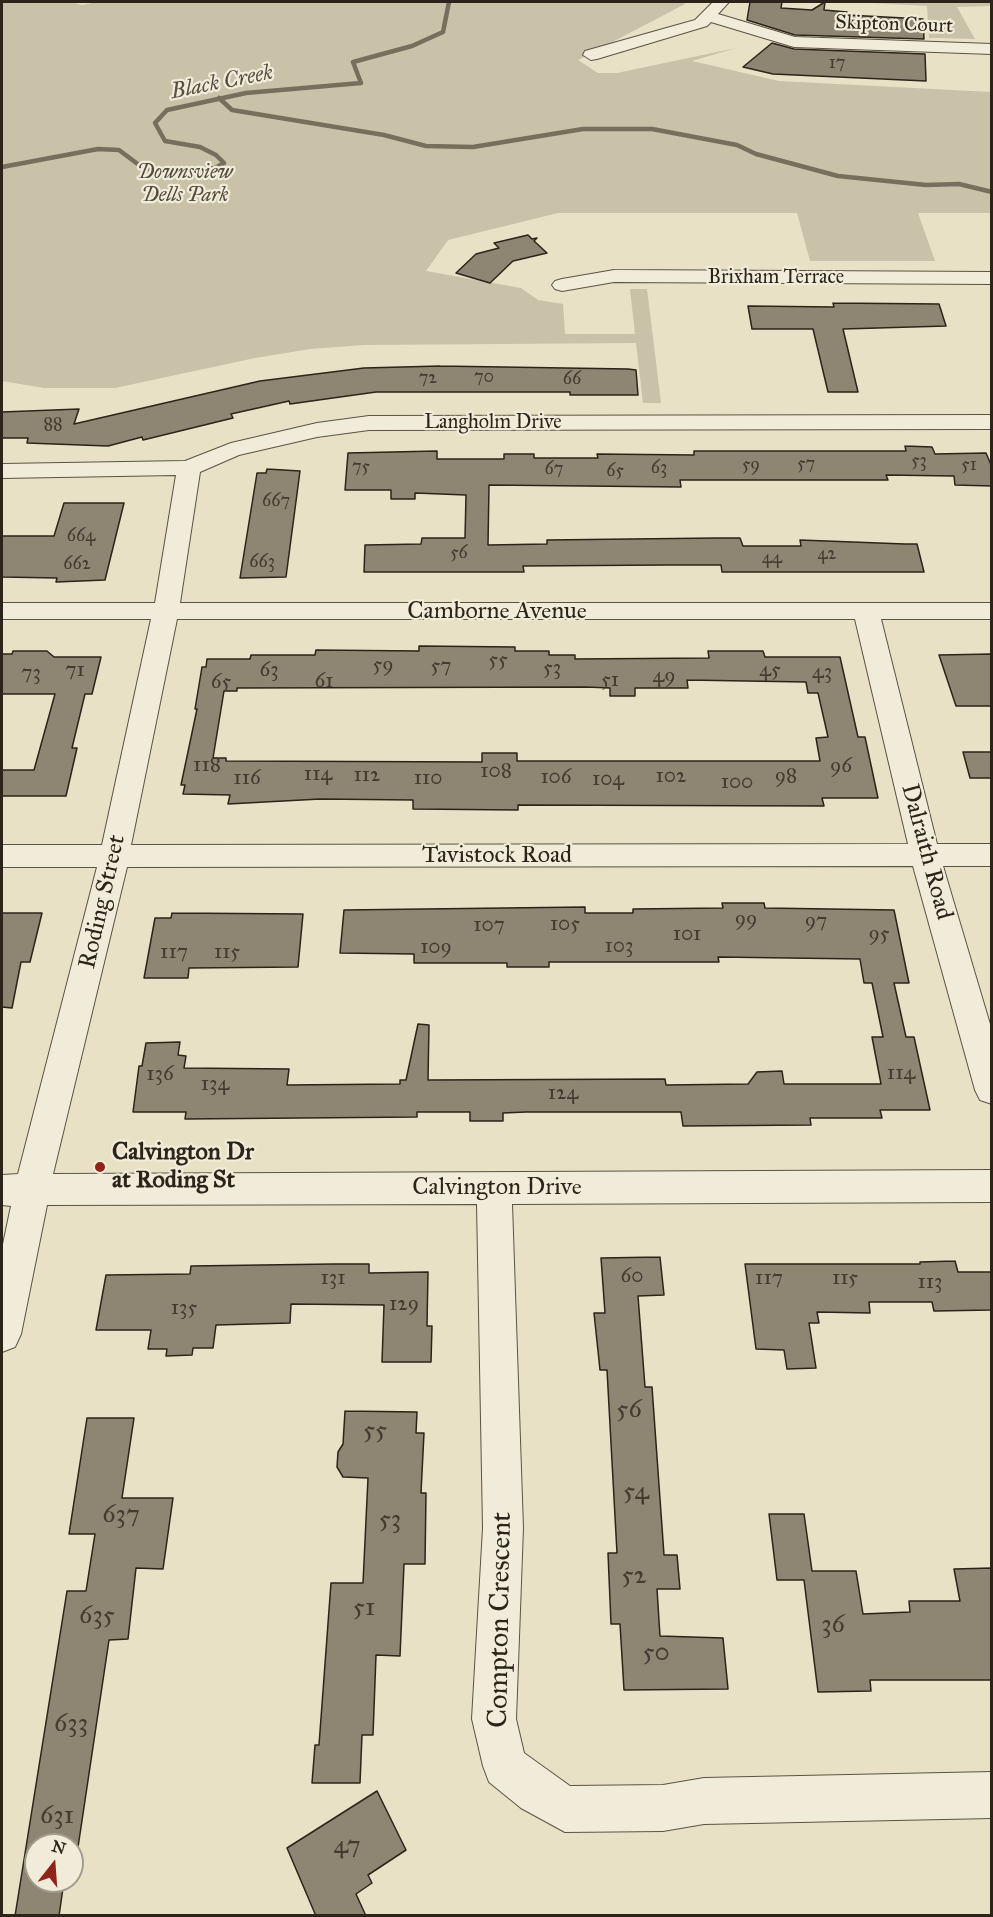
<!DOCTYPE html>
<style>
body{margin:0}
#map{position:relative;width:993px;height:1917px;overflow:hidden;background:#e9e1c5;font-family:"IM FELL Great Primer",serif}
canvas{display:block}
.frame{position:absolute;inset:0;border:3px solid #2c231a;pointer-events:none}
.north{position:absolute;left:24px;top:1833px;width:60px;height:60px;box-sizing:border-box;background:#f1ecd9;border:2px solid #a29c8d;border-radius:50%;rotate:17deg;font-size:16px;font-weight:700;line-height:24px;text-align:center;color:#2c231a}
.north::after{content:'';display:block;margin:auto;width:21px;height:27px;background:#8f2418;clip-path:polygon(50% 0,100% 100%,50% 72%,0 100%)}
</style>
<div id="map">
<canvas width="993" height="1917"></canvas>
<div class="frame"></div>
<div class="north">N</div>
</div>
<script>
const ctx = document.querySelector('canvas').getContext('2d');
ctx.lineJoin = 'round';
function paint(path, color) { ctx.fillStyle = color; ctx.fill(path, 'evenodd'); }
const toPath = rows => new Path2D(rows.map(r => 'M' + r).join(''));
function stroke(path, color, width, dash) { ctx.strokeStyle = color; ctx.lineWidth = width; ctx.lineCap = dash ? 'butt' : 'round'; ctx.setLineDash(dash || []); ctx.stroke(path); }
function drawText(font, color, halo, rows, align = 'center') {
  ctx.font = font + ' "IM FELL Great Primer",serif'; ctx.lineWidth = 4.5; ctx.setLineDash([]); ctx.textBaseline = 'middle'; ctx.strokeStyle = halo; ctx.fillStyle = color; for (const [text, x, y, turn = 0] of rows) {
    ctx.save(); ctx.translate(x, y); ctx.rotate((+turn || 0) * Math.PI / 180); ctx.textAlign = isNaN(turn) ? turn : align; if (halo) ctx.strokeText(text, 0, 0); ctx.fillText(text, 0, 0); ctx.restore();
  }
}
paint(toPath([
 [2,2,72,2,82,5,97,2,683,2,685,4,578,60,598,73,617,73,736,48,692,61,779,81,991,92,991,213,918,213,935,261,810,261,797,213,558,213,448,240,426,271,521,288,538,300,563,304,565,334,635,334,630,289,647,289,661,403,643,403,636,343,364,345,310,349,255,358,115,388,44,388,2,381],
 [854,2,991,2,992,6,957,7,975,39,940,38,929,38,927,6]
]), '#c9c1a8');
stroke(toPath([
 [219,98,232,110,384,135,426,146,473,147,583,129,652,129,737,145,756,154,838,176,926,185,959,184,992,192],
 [2,167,98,149,119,150,143,168,169,172,215,168,224,163,216,155,200,147,165,141,155,123,167,110,246,93,361,83,353,62,412,46,443,32,449,2]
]), '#776e5e', 4.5);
const building = toPath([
 [750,2,782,2,781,8,812,10,825,2,824,10,847,12,847,15,923,19,924,39,795,35,747,20,750,2],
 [772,43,794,49,925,54,926,81,773,74,743,67,772,43],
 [528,235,532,239,537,238,534,241,547,253,513,261,490,283,456,273,476,254,499,248,494,243,528,235],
 [833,303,939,304,946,326,843,329,858,392,828,392,813,329,752,329,748,306,834,307,833,303],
 [440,366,628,369,636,370,638,395,570,395,570,392,376,392,290,404,289,401,231,414,233,418,143,440,142,437,108,446,27,443,28,438,2,438,2,412,79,409,74,424,260,381,364,368,440,366],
 [905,446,932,447,935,454,986,453,992,467,992,486,955,485,954,476,886,475,888,480,680,480,681,487,489,485,488,545,547,544,547,540,717,538,740,538,743,546,801,546,800,540,905,544,917,544,924,572,722,572,721,565,666,565,523,566,524,572,364,572,365,545,421,544,422,538,465,538,466,495,415,493,415,499,391,499,391,490,345,490,348,453,437,451,437,459,504,459,504,454,534,454,534,458,598,458,597,454,694,455,694,451,906,451,905,446],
 [267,469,300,471,286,577,240,578,257,473,266,473,267,469],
 [64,503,124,503,105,580,56,582,57,578,2,577,2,536,54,536,64,503],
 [419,646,515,647,515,651,549,651,549,655,575,655,575,659,709,658,708,651,763,651,765,657,840,657,858,737,865,737,878,798,822,798,824,806,518,805,518,810,413,809,413,800,320,799,228,804,230,795,183,794,185,785,181,785,197,709,195,709,202,667,206,667,207,659,250,659,251,655,315,655,316,650,419,651,419,646],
 [687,680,806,682,808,693,818,693,828,737,816,738,820,761,517,761,517,753,482,753,482,762,226,761,226,758,213,758,224,691,237,691,237,688,586,687,610,688,610,696,635,696,635,688,688,688,687,680],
 [13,651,47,651,54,657,101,657,92,694,85,694,72,748,77,748,66,796,2,796,2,770,34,770,55,694,2,694,2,654,12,654,13,651],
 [992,654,992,706,956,706,939,655,992,654],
 [963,752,992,752,992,778,970,778,963,752],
 [722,903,764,903,765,908,894,910,909,983,894,983,906,1037,914,1037,930,1110,880,1110,882,1118,810,1118,811,1125,683,1126,681,1112,526,1112,503,1113,503,1121,470,1121,470,1112,417,1112,417,1117,185,1119,186,1112,133,1112,139,1066,142,1066,146,1043,180,1042,178,1055,186,1056,184,1068,289,1069,287,1085,400,1084,400,1080,406,1080,418,1024,429,1025,428,1080,665,1079,666,1085,748,1084,757,1072,782,1071,784,1084,881,1084,872,1037,883,1037,872,983,864,983,860,959,718,957,719,962,549,962,549,967,507,967,507,963,414,963,414,954,340,953,344,910,585,907,585,913,633,913,633,909,723,908,722,903],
 [2,913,42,913,30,962,21,962,12,1008,2,1007,2,913],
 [172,913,303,914,298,967,189,968,188,978,144,978,155,918,171,918,172,913],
 [660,1257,664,1295,638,1296,645,1387,652,1387,664,1555,677,1555,680,1589,657,1589,660,1636,723,1638,728,1689,624,1690,620,1624,611,1624,608,1553,617,1553,607,1370,600,1370,594,1313,605,1313,601,1258,660,1257],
 [955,1261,958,1272,992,1272,992,1310,934,1311,932,1302,869,1302,870,1313,817,1312,819,1323,809,1323,816,1368,787,1369,784,1350,756,1349,745,1264,920,1264,920,1262,955,1261],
 [333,1264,369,1264,369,1273,428,1272,427,1326,432,1326,431,1362,382,1362,384,1305,291,1304,290,1323,216,1325,213,1348,193,1348,192,1355,166,1356,167,1349,148,1349,151,1330,96,1330,106,1275,190,1274,191,1266,333,1264],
 [345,1411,417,1412,416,1433,424,1433,421,1493,426,1493,425,1564,404,1564,400,1656,376,1655,373,1735,362,1735,360,1783,312,1783,315,1745,319,1745,331,1583,363,1583,368,1478,343,1477,337,1467,338,1452,343,1444,345,1411],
 [87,1418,134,1418,122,1498,173,1498,163,1569,136,1568,128,1639,109,1640,74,1874,72,1845,36,1845,36,1881,64,1881,59,1916,15,1916,67,1591,86,1591,95,1534,69,1534,87,1418],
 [769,1514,804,1514,812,1571,856,1571,863,1614,910,1612,909,1601,960,1601,954,1569,992,1568,992,1680,870,1680,871,1691,818,1692,804,1580,777,1580,769,1514],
 [377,1791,406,1850,368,1875,372,1883,356,1894,366,1916,316,1916,287,1848,377,1791]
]);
paint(building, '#8e8673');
stroke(building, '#2c231a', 1.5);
const minor = toPath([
 [713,2,729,2,718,14,795,37,992,44,992,54,794,47,711,22,707,26,597,59,591,60,583,55,585,51,695,20,713,2],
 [614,270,992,272,992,284,614,282,562,291,555,289,552,285,555,281,562,279,614,270],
 [992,415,992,429,369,430,317,437,239,455,200,472,180,603,992,603,992,619,881,619,937,844,992,844,992,866,943,866,992,1031,992,1104,980,1100,975,1090,913,866,127,867,53,1174,992,1170,992,1202,512,1204,523,1528,516,1719,524,1753,570,1786,663,1785,704,1778,992,1772,992,1818,704,1824,663,1831,565,1832,521,1808,489,1782,483,1766,472,1719,483,1528,477,1204,47,1205,21,1334,15,1347,2,1352,2,1249,11,1206,2,1205,2,1175,18,1174,97,867,2,867,2,845,102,845,151,619,2,619,2,603,155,603,176,475,2,478,2,464,185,461,231,443,317,423,369,416,992,415],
 [177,619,855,619,908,844,131,845,177,619]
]);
stroke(minor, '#5b5245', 2);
paint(minor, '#f1ecd9');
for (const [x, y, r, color] of [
 [100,1167,6,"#8f2418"]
]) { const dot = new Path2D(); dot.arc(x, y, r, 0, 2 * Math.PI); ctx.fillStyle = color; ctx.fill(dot); stroke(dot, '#f1ecd9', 2); }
drawText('18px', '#443c30', null, [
 ["17",837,64],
 ["70",484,378],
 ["72",428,379],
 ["66",572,380],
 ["88",53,426],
 ["53",919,462],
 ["57",806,465],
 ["59",751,466],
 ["51",969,466],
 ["75",361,468],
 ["63",659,469],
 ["67",554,470],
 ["65",615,472],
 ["667",276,502],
 ["664",81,537],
 ["56",459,554],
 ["42",827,555],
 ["44",772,559],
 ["663",262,563],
 ["662",77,565]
]);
drawText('20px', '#2c231a', '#f1ecd9', [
 ["Skipton Court",894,25,2],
 ["Brixham Terrace",776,278],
 ["Langholm Drive",493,423]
]);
drawText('italic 20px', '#534a3e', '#f1ecd9', [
 ["Downsview",185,173],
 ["Dells Park",185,196]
]);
drawText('21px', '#443c30', null, [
 ["55",498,661],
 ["59",383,666],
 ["57",441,667],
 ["53",552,669],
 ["71",75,671],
 ["63",269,671],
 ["45",770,671],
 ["43",822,673],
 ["73",31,674],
 ["49",664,677],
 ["51",610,681],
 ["61",324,682],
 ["65",221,683],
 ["118",207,766],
 ["96",841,767],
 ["108",496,772],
 ["114",318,775],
 ["112",367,776],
 ["102",671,777],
 ["98",786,777],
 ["106",556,778],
 ["116",247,779],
 ["110",428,779],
 ["104",608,780],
 ["100",737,783],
 ["99",746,920],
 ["97",816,922],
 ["105",565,925],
 ["107",489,926],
 ["101",687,935],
 ["95",879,935],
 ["103",619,947],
 ["109",436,948],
 ["117",174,953],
 ["115",227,953],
 ["114",901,1074],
 ["136",160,1075],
 ["134",215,1085],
 ["124",563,1094],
 ["60",632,1277],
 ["131",333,1279],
 ["117",769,1279],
 ["115",845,1279],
 ["113",930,1283],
 ["129",404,1305],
 ["135",184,1309]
]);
drawText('italic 22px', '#584f42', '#f1ecd9', [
 ["Black Creek",222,83,-11]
]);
drawText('24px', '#2c231a', '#f1ecd9', [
 ["Camborne Avenue",497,612],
 ["Dalraith Road",926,852,75],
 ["Tavistock Road",497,856],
 ["Roding Street",103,902,-77],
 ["Calvington Drive",497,1188]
]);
drawText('bold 24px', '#2c231a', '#f1ecd9', [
 ["Calvington Dr",112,1153],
 ["at Roding St",112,1181]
], 'left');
drawText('26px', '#443c30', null, [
 ["56",629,1411],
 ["55",375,1432],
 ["54",636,1493],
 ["637",121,1516],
 ["53",390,1521],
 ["52",634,1577],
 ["51",364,1609],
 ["635",97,1617],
 ["36",833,1626],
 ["50",656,1654],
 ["633",71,1725],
 ["631",57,1817],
 ["47",347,1847]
]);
drawText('28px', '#2c231a', '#f1ecd9', [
 ["Compton Crescent",501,1620,-89]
]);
</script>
